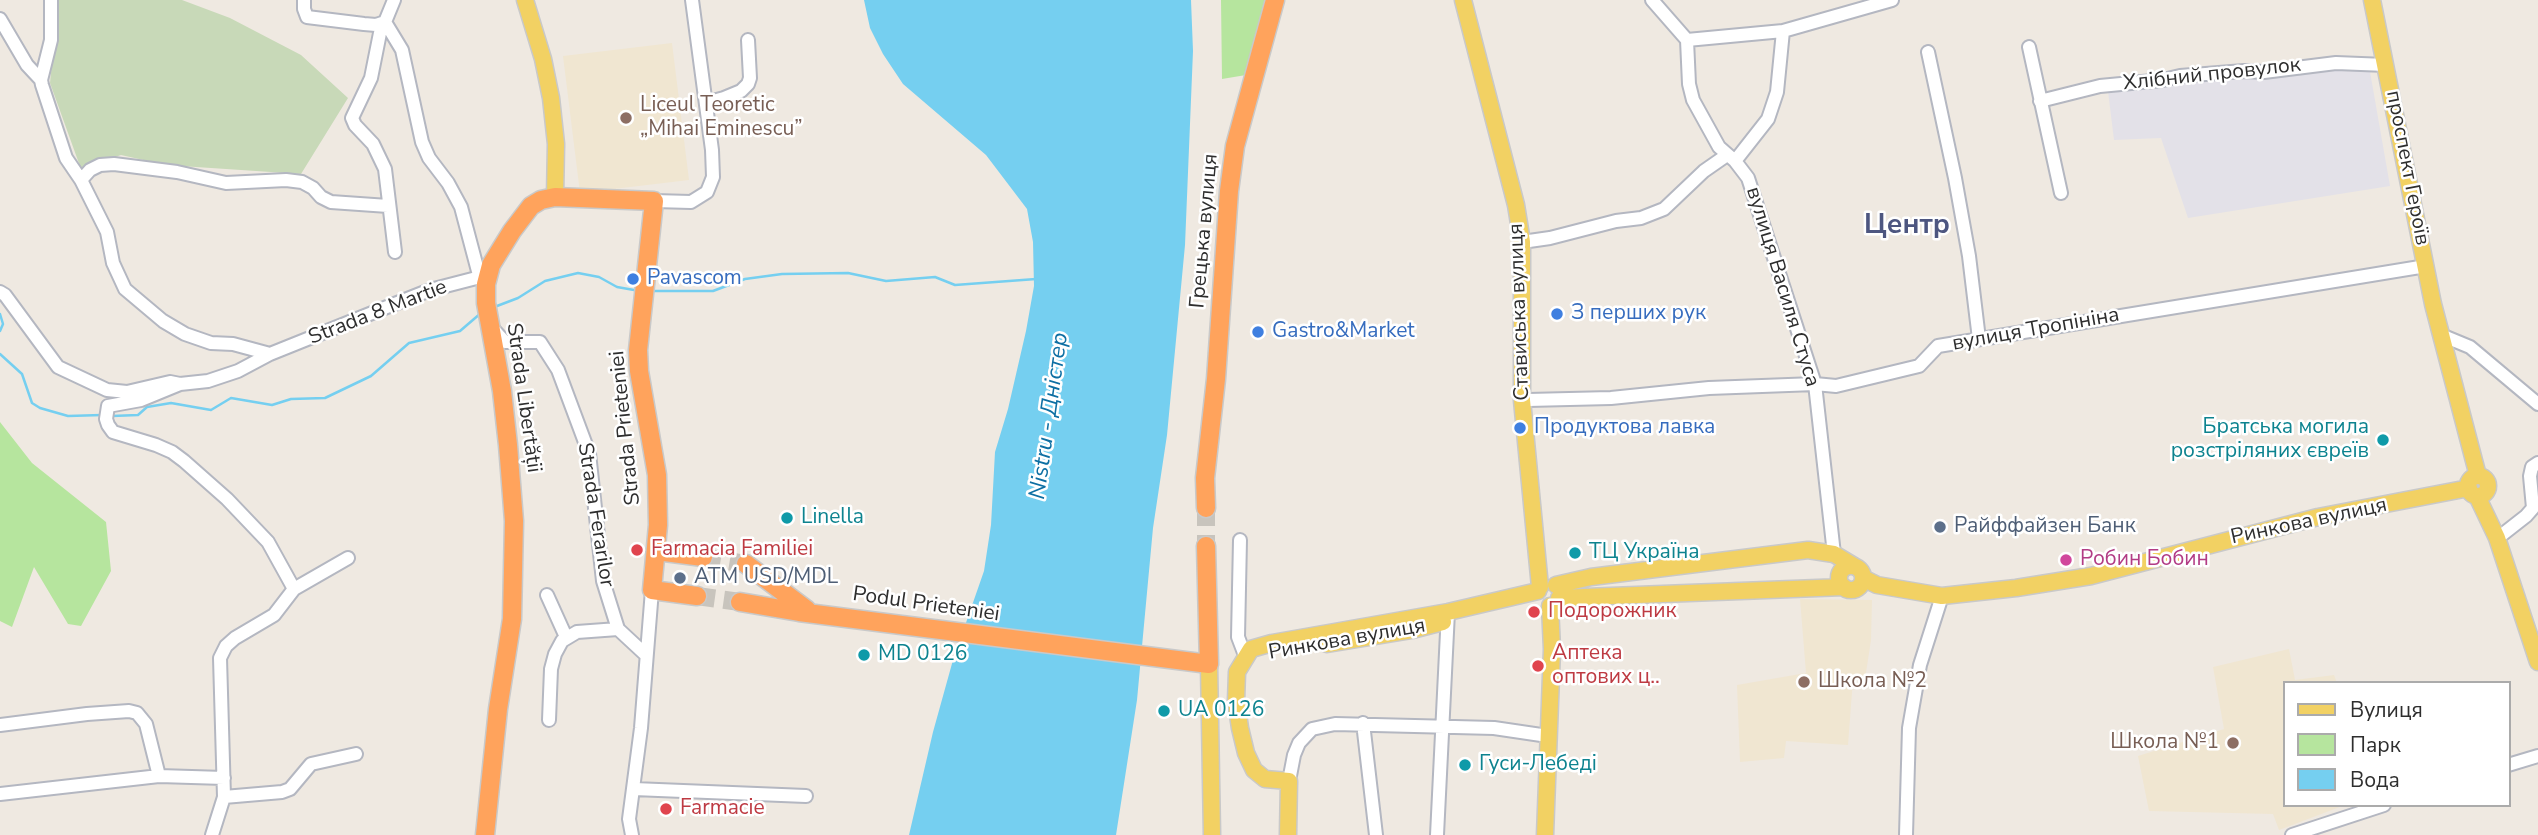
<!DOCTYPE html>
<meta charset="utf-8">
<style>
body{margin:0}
#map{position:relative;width:2538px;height:835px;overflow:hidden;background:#efe9e1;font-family:"Nunito Sans",sans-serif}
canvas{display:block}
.legend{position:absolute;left:2283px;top:681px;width:228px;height:126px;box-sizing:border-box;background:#fff;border:2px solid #ababab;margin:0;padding:9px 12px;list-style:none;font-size:21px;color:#2e2e2e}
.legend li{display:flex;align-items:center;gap:14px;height:35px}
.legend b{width:35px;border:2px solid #ababab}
</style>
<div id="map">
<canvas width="2538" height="835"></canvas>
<ul class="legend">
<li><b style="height:9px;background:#f2d163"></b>Вулиця</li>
<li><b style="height:19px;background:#b6e59e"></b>Парк</li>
<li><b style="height:19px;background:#75cff0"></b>Вода</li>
</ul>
</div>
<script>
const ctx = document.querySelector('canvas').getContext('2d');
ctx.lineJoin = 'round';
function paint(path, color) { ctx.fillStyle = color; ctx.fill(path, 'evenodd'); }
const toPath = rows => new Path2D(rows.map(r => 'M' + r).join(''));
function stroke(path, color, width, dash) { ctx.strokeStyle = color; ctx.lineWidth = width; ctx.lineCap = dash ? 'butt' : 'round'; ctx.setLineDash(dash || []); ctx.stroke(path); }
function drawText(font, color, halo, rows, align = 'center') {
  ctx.font = font + ' "Nunito Sans",sans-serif'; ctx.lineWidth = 5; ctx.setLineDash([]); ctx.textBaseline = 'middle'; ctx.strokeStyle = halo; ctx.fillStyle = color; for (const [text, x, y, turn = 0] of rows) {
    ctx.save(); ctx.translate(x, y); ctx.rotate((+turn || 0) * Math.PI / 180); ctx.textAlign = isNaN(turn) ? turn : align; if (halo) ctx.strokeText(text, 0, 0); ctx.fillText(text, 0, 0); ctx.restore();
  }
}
paint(toPath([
 [2369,66,2390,186,2188,218,2161,138,2114,140,2108,91]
]), '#e3e1e8');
paint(toPath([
 [672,43,689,180,580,193,563,56],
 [1800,599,1872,600,1871,640,1865,679,1853,679,1848,745,1786,741,1784,758,1740,762,1737,685,1806,673],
 [2289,649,2295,680,2334,675,2337,683,2284,683,2284,805,2345,805,2279,830,2273,814,2149,811,2138,756,2224,729,2213,667]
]), '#f0e6d1');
paint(toPath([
 [1221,0,1266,0,1246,75,1222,79],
 [0,422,32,463,106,522,111,571,81,626,68,624,34,567,12,627,0,621]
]), '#b6e59e');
paint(toPath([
 [58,0,182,0,230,18,301,55,348,98,301,174,166,165,121,155,81,169,50,83]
]), '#c8d9b8');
paint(toPath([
 [864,0,1191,0,1193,51,1185,245,1167,435,1153,528,1137,700,1116,835,909,835,933,732,953,660,984,571,991,525,995,452,1008,409,1026,331,1034,286,1033,242,1027,209,986,155,903,84,883,54,870,28]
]), '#75cff0');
stroke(toPath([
 [653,291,713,291,745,279,782,274,848,273,886,281,935,277,955,285,1036,279],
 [497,306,518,298,545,281,578,273,599,277,617,287,634,290],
 [0,314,3,324,0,331],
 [0,354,22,374,32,403,40,408,68,416,102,415],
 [112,416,138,415,147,407,171,403,211,410,231,398,272,405,291,399,325,398,371,376,409,343,460,331,481,313]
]), '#75cff0', 2.5);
stroke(toPath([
 [1206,508,1206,546],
 [703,557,746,564],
 [697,596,740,602]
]), '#c8c4bd', 18, [18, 9]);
const minor = toPath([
 [51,0,51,40,41,80,42,85,66,158,81,180,107,232,113,263,125,289,163,321,185,334,211,343,233,344,270,354],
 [304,0,304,9,307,17,364,24,376,25,385,22],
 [394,0,385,22,402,50,422,142,429,158,448,183,461,207,479,275],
 [1652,0,1687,40,1689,84,1693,100,1719,147,1735,161,1748,178,1815,384,1834,554],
 [0,19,27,65,41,80],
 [385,22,380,33,371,78,352,118,355,125,373,144,385,169,395,252],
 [1687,40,1783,31,1892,0],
 [2029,47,2061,193],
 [1928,52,1955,178,1969,256,1979,339],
 [2040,101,2100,86,2163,80,2180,76,2244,71,2264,72,2336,63,2386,65],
 [706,103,724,98,741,91,748,84,750,78,748,40],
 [1735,161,1768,119,1777,92,1783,31],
 [81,180,90,170,100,165,114,164,177,172,226,183,286,180,302,182,313,188,321,197,331,202,388,206],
 [654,201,691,202,707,192,713,177,712,150,692,0],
 [1522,242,1550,238,1616,221,1641,218,1664,209,1704,171,1727,155],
 [0,292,5,295,58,367,107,390,127,392,170,382,180,384,208,381,238,371,270,354,387,307,430,290,488,275],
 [493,329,505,342,540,342,558,370,589,453,603,581,618,629,646,655],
 [2441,335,2470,347,2538,404],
 [180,384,141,400,108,406,106,419,108,425,113,432,156,445,172,452,184,461,227,499,268,542,294,589,274,615,235,638,226,646,220,658,224,797,212,835],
 [1528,400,1611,398,1709,388,1815,384,1836,386,1919,366,1938,346,2426,266],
 [2503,534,2526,516,2533,508,2530,476,2532,467,2538,463],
 [1240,540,1238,637,1246,658],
 [294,589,348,558],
 [547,595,566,637],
 [549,720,551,669,555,654,562,641,577,632,618,629],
 [1363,723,1376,835],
 [0,725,87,714,129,711,137,713,146,724,159,776],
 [2508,765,2538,756],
 [1289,781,1294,755,1299,743,1312,729,1335,724,1494,728,1548,736],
 [634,789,806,796],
 [0,794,159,776,224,778],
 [224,797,282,792,290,789,311,764,356,754],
 [632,835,629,819,641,728,652,590],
 [1437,835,1448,612],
 [1906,835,1909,728,1920,665,1942,596],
 [2292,835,2384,805]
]);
const major = toPath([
 [525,0,543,59,551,98,556,144,555,197],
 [1463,0,1516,205,1522,242,1522,400,1540,587],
 [2372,0,2433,304,2478,476],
 '2468 486a10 10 0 1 1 20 0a10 10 0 1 1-20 0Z',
 [2477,496,2497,538,2538,662],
 '1839 578a12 12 0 1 1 24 0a12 12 0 1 1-24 0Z',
 [1863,578,1877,585,1942,596,2016,588,2091,576,2318,517,2469,488],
 [1556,585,1591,577,1808,550,1834,554,1854,566],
 [1559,598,1844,587],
 [1327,644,1412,630,1443,622],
 [1209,664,1212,835],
 [1288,835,1289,781,1265,779,1254,770,1246,753,1240,728,1236,701,1237,672,1251,649,1272,643,1448,612,1538,591],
 [1545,835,1552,649,1550,606]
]);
const highway = toPath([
 [1206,508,1205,478,1216,379,1229,191,1235,146,1275,0],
 [657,551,703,557],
 [746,564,807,610],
 [740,602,799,612,1209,664,1206,546],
 [485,835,498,709,512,619,514,521,508,445,502,391,486,303,486,284,491,265,512,231,531,206,541,200,555,197,654,201,638,350,639,371,657,475,658,525,652,590,697,596]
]);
stroke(minor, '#b4b7c1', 16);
stroke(major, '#c9c9c9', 19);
stroke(highway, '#c9c9c9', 21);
stroke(minor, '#fff', 12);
stroke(major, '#f2d163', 16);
stroke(highway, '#ffa35c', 18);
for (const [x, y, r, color] of [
 [626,118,7,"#8d6e63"],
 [633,279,7,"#3f7fe0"],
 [1557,314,7,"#3f7fe0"],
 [1258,332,7,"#3f7fe0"],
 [1520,428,7,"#3f7fe0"],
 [2383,440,7,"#0f9aa8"],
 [787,518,7,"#0f9aa8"],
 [1940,527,7,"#5c6f8a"],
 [637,550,7,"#e0444e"],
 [1575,553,7,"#0f9aa8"],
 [2066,560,7,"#d1479c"],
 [680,578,7,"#5c6f8a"],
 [1534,612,7,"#e0444e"],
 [864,655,7,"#0f9aa8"],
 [1538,666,7,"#e0444e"],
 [1804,682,7,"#8d6e63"],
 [1164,711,7,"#0f9aa8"],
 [2233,743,7,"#8d6e63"],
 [1465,765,7,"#0f9aa8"],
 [666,809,7,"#e0444e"]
]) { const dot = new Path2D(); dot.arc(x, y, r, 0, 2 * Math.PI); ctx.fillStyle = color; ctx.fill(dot); stroke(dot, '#fff', 2.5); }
drawText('21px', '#2e2e2e', '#fff', [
 ["Хлібний провулок",2212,75,-6],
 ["проспект Героїв",2407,168,79],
 ["Грецька вулиця",1205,231,-85],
 ["вулиця Василя Стуса",1782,287,73],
 ["Стависька вулиця",1520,312,-92],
 ["Strada 8 Martie",378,313,-21],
 ["вулиця Тропініна",2036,330,-10],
 ["Strada Libertății",523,398,82],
 ["Strada Prieteniei",626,428,-96],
 ["Strada Ferarilor",595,515,81],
 ["Ринкова вулиця",2309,522,-12],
 ["Podul Prieteniei",926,605,8],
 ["Ринкова вулиця",1347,640,-10]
]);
drawText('21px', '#785e54', '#fff', [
 ["Liceul Teoretic",640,106],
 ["„Mihai Eminescu”",640,130],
 ["Школа №2",1818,682],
 ["Школа №1",2219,743,"right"]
], 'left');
drawText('21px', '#366cbe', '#fff', [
 ["Pavascom",647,279],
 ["З перших рук",1571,314],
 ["Gastro&Market",1272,332],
 ["Продуктова лавка",1534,428]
], 'left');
drawText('21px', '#0d838f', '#fff', [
 ["Братська могила",2369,428,"right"],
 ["розстріляних євреїв",2369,452,"right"],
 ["Linella",801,518],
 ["ТЦ Україна",1589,553],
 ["MD 0126",878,655],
 ["UA 0126",1178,711],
 ["Гуси-Лебеді",1479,765]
], 'left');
drawText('21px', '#4e5e75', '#fff', [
 ["Райффайзен Банк",1954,527],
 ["ATM USD/MDL",694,578]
], 'left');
drawText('21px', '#be3a42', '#fff', [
 ["Farmacia Familiei",651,550],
 ["Подорожник",1548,612],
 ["Аптека",1552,654],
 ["оптових ц..",1552,678],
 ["Farmacie",680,809]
], 'left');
drawText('21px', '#b23c85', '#fff', [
 ["Робин Бобин",2080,560]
], 'left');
drawText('italic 23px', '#0d6fa3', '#fff', [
 ["Nistru - Дністер",1050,416,-82]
]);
drawText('bold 28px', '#4d5680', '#fff', [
 ["Центр",1907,226]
]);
</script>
